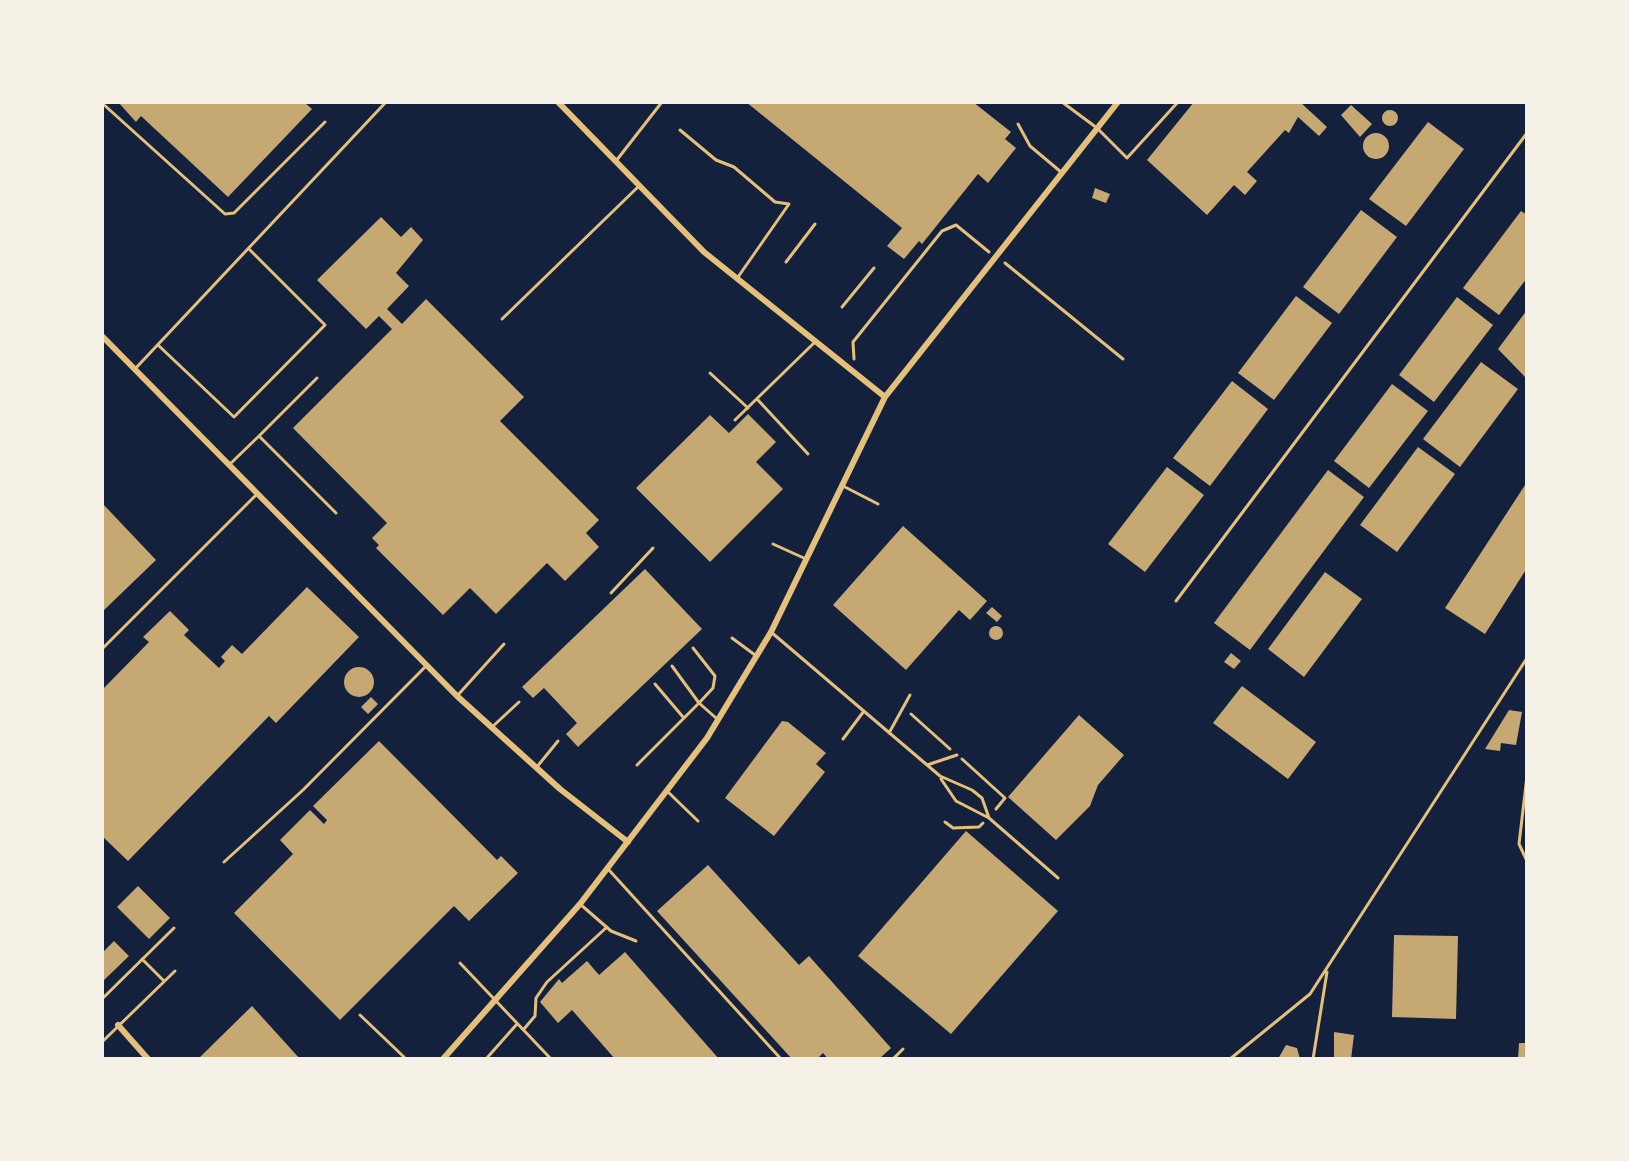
<!DOCTYPE html>
<style>
body{margin:0}
#map{position:relative;width:1629px;height:1161px;overflow:hidden;background:#14213d;font-family:Raleway,sans-serif}
canvas{display:block}
.frame{position:absolute;inset:0;border:104px solid #f6f1e7;pointer-events:none}
</style>
<div id="map">
<canvas width="1629" height="1161"></canvas>
<div class="frame"></div>
</div>
<script>
const ctx = document.querySelector('canvas').getContext('2d');
ctx.lineJoin = 'round';
function paint(path, color) { ctx.fillStyle = color; ctx.fill(path, 'evenodd'); }
const toPath = rows => new Path2D(rows.map(r => 'M' + r).join(''));
function stroke(path, color, width, dash) { ctx.strokeStyle = color; ctx.lineWidth = width; ctx.lineCap = dash ? 'butt' : 'round'; ctx.setLineDash(dash || []); ctx.stroke(path); }
paint(toPath([
 [118,102,304,102,312,109,228,197,141,116,136,122],
 [746,102,973,102,1011,132,1005,139,1016,148,988,183,978,174,922,244,919,241,904,259,887,246,902,228],
 [1194,102,1300,102,1327,127,1319,136,1298,117,1289,133,1285,130,1247,172,1257,181,1245,195,1234,185,1207,215,1147,160],
 [1351,105,1372,124,1360,137,1341,115],
 '1382 118a8 8 0 1 1 16 0a8 8 0 1 1-16 0Z',
 [1428,122,1464,149,1406,226,1369,199],
 '1363 146a13 13 0 1 1 26 0a13 13 0 1 1-26 0Z',
 [1095,188,1110,194,1106,203,1092,198],
 [1361,210,1397,237,1339,314,1303,287],
 [1521,211,1527,215,1527,278,1499,315,1463,288],
 [381,217,401,237,411,227,423,240,396,273,409,286,387,309,402,324,426,299,524,397,500,421,599,520,586,533,599,547,565,581,547,563,496,614,470,588,443,615,376,548,379,545,372,538,387,523,293,428,392,329,379,316,366,329,317,280],
 [1296,296,1332,323,1274,400,1238,373],
 [1457,297,1493,325,1434,402,1399,375],
 [1527,310,1527,379,1498,349],
 [1481,362,1518,389,1460,467,1423,439],
 [1232,381,1268,409,1210,486,1173,458],
 [1392,384,1428,411,1369,488,1334,461],
 [748,414,776,442,756,462,783,489,710,562,636,488,710,415,729,433],
 [1418,447,1455,474,1397,552,1360,525],
 [1167,467,1204,495,1145,572,1108,544],
 [1328,470,1364,497,1250,650,1214,623],
 [1527,482,1527,568,1485,634,1445,608],
 [102,503,156,560,102,612],
 [903,526,987,601,970,620,959,610,906,670,833,605],
 [645,569,702,629,578,747,566,734,577,723,544,688,533,698,522,687],
 [1325,572,1362,599,1304,677,1268,649],
 [307,587,359,637,276,723,269,716,128,861,102,836,102,690,149,642,143,637,170,611,189,630,184,635,219,668,225,661,221,657,232,645,242,654],
 [992,607,1002,616,997,622,986,613],
 '989 633a7 7 0 1 1 14 0a7 7 0 1 1-14 0Z',
 [1231,653,1241,661,1234,669,1224,662],
 '344 682a15 15 0 1 1 30 0a15 15 0 1 1-30 0Z',
 [1242,686,1316,742,1288,779,1213,723],
 [371,697,378,704,368,714,361,707],
 [1509,710,1522,712,1516,745,1501,743,1500,751,1485,749],
 [1079,715,1124,755,1098,785,1090,806,1056,840,1008,797],
 [782,721,788,722,826,753,816,764,825,772,774,836,725,798],
 [379,741,497,860,501,856,518,873,469,921,454,906,340,1020,234,913,293,854,280,840,310,810,324,824,327,820,313,806],
 [966,831,1058,911,951,1034,858,956],
 [708,865,799,965,809,956,891,1048,879,1059,828,1059,823,1053,817,1059,792,1059,657,911],
 [138,886,170,918,149,939,117,907],
 [1394,935,1458,936,1456,1019,1392,1017],
 [114,941,129,956,102,982,102,953],
 [625,952,719,1059,615,1059,572,1010,558,1023,540,1002,559,979,562,983,587,961,599,975],
 [252,1006,300,1059,198,1059],
 [1334,1032,1354,1035,1351,1059,1334,1059],
 [1519,1043,1527,1043,1527,1059,1518,1059],
 [1286,1045,1297,1048,1300,1059,1278,1059]
]), '#c6a872');
stroke(toPath([
 [786,262,815,224],
 [1005,263,1123,359],
 [842,307,874,268],
 [854,359,853,342,942,231,956,225,989,252],
 [911,714,950,749],
 [962,759,1005,798,996,809],
 [1527,776,1519,844,1527,861],
 [945,822,953,828,979,827,983,823]
]), '#e5c07b', 3);
stroke(toPath([
 [1062,102,1097,128,1127,158,1178,102],
 [102,103,225,214,234,213,325,122],
 [1018,124,1030,146,1061,172],
 [680,130,716,160,734,167,775,202,789,204,738,277],
 [616,161,662,102],
 [502,319,640,185],
 [158,345,234,417,325,325,249,249],
 [134,370,386,102],
 [710,373,748,408],
 [757,399,808,454],
 [735,420,815,342],
 [259,436,317,378],
 [229,465,259,436,336,513],
 [843,486,878,504],
 [773,544,806,559],
 [611,593,653,548],
 [1176,601,1527,133],
 [771,632,940,776,972,790,982,798,989,818],
 [732,638,755,655],
 [102,649,257,494],
 [672,666,699,703,713,688,715,676,693,648],
 [655,684,683,717],
 [457,696,504,644],
 [491,728,519,702],
 [889,733,910,695],
 [843,739,864,711],
 [637,765,699,703,716,718],
 [927,765,957,755],
 [536,768,558,741],
 [941,779,956,801,989,818,1058,878],
 [667,791,698,821],
 [224,862,303,790,427,665],
 [609,870,781,1059],
 [580,904,611,931,636,941],
 [142,959,164,981],
 [460,963,551,1059],
 [102,999,174,928],
 [360,1015,404,1057],
 [524,1029,535,1016,536,998,547,982,607,927],
 [102,1042,175,971],
 [486,1059,517,1024],
 [893,1059,903,1049],
 [1230,1059,1310,994,1527,658],
 [1313,1059,1327,972]
]), '#e5c07b', 3);
stroke(toPath([
 [558,102,704,252,885,397],
 [102,336,457,696,560,789,628,842],
 [118,1025,148,1059],
 [443,1059,580,904,707,738,771,632,885,397,1118,102]
]), '#e5c07b', 6);
</script>
